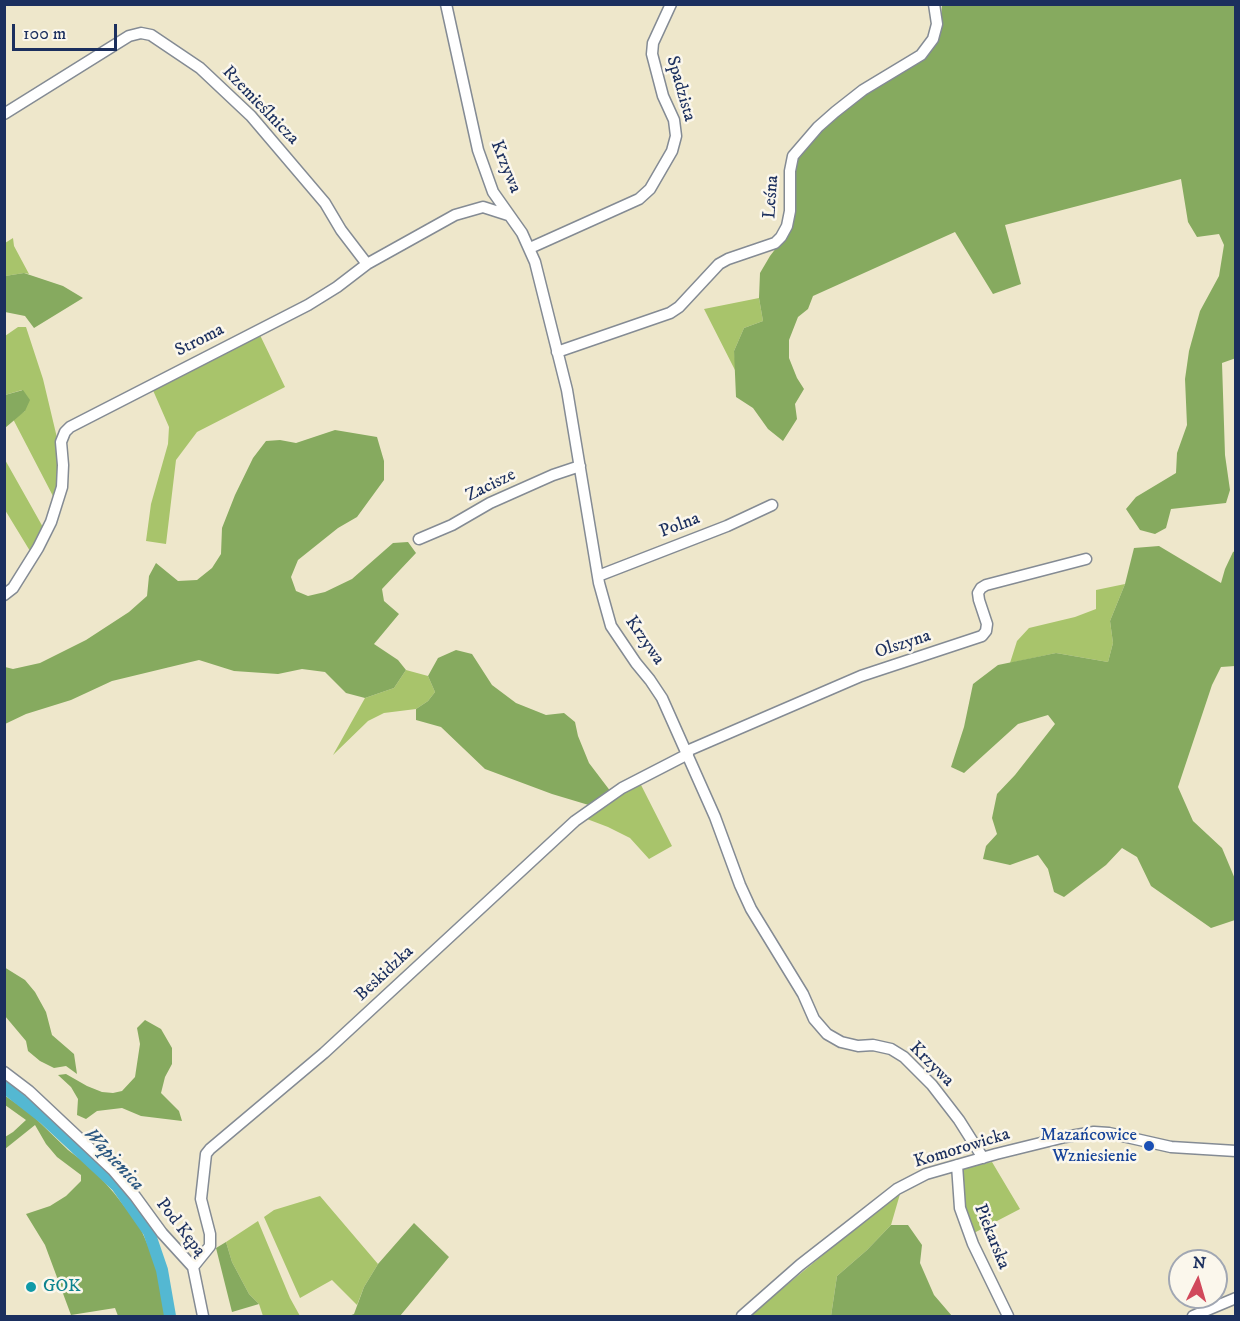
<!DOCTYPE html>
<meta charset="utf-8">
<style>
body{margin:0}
#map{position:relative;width:1240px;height:1321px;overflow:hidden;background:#eee7cb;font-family:"IM FELL DW Pica",serif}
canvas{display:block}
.frame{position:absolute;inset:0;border:6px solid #1b2f5e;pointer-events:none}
.north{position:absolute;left:1168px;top:1249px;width:60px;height:60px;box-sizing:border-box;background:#fbf7ec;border:2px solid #a1a7b3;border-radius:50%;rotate:5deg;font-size:16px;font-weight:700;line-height:24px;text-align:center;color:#1b2f5e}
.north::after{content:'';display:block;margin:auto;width:21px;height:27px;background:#d1495b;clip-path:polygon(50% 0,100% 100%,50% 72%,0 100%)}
.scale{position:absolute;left:12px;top:24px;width:105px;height:27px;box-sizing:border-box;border:3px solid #1b2f5e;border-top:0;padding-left:8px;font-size:18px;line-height:21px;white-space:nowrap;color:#1b2f5e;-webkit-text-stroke:4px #fbf7ec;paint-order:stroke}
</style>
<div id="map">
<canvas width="1240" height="1321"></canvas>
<div class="frame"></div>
<div class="north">N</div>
<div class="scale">100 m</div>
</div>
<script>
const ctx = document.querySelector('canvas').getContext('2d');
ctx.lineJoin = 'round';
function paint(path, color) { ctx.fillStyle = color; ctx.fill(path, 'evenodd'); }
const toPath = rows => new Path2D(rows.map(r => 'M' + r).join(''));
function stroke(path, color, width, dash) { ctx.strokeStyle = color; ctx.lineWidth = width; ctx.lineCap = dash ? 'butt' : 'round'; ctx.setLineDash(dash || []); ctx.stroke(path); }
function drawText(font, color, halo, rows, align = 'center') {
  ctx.font = font + ' "IM FELL DW Pica",serif'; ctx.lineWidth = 5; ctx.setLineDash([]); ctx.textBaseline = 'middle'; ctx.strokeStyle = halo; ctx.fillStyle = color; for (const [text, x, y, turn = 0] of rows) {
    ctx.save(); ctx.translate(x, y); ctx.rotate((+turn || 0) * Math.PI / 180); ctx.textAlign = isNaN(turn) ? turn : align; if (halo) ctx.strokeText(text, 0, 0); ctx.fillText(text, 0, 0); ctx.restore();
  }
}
paint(toPath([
 [13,238,14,246,29,274,24,273,5,276,5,243],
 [759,298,763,321,744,328,734,351,737,374,704,309],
 [18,327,26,327,43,379,58,442,60,476,54,498,13,419,25,411,22,390,5,395,5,336],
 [259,333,285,387,197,432,176,460,166,544,146,541,151,504,168,444,169,427,152,388],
 [4,458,44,529,30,551,5,510],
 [1125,584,1110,621,1113,643,1108,662,1056,653,1010,663,1017,641,1029,628,1075,617,1096,609,1096,590],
 [406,670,428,676,435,692,428,701,416,709,384,713,368,721,333,755,365,698,394,688],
 [640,783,672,846,649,859,630,838,608,827,587,819,624,793],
 [992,1162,1020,1209,972,1234,963,1207,960,1169],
 [900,1194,891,1225,867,1250,837,1276,831,1316,749,1316,863,1222],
 [320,1196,378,1264,364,1287,357,1305,332,1280,300,1298,264,1217,274,1210],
 [258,1221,290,1298,300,1316,263,1316,259,1304,249,1294,232,1262,226,1242]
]), '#a8c46b');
paint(toPath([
 [942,5,1235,5,1236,358,1222,363,1225,455,1230,490,1226,503,1171,509,1166,528,1155,534,1140,530,1126,509,1136,497,1176,473,1177,453,1187,425,1185,379,1189,351,1200,311,1219,276,1224,245,1219,234,1197,237,1188,222,1181,179,1005,225,1021,284,993,294,955,232,813,296,808,309,798,317,789,340,789,358,797,378,804,389,795,404,797,419,783,441,768,429,753,408,736,397,734,351,744,328,763,321,759,298,760,273,770,256,783,239,794,162,815,135,854,100,922,57,940,36],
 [24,273,63,286,83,298,34,328,25,316,5,312,5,276],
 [23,390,30,400,25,411,5,428,5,395],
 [335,430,377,437,384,461,384,480,357,517,338,528,298,560,291,577,296,591,308,596,325,592,352,579,393,543,408,542,416,553,382,589,384,601,399,614,374,644,398,660,406,670,394,688,365,698,346,693,325,672,302,669,278,674,234,671,199,660,112,681,71,700,26,714,5,724,5,667,13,669,40,663,86,640,129,612,147,596,149,576,156,563,178,581,197,580,212,568,221,554,222,528,235,495,253,458,266,441,280,440,296,443],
 [1159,546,1221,583,1225,569,1233,552,1235,551,1235,666,1221,667,1212,685,1178,787,1193,821,1222,848,1235,879,1235,920,1211,928,1151,886,1137,857,1122,848,1106,865,1064,897,1054,892,1048,869,1038,855,1010,865,983,859,986,846,997,834,992,818,997,794,1015,775,1055,724,1048,715,1018,724,964,773,951,767,964,727,973,684,998,665,1056,653,1108,662,1113,643,1110,621,1125,584,1134,548],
 [456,650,472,654,492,685,516,703,546,715,564,713,575,722,578,736,589,763,611,792,592,806,552,794,485,769,441,727,416,720,416,709,428,701,435,692,428,676,438,658],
 [4,967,25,980,35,992,46,1012,52,1035,74,1054,77,1074,66,1066,54,1068,40,1061,28,1051,26,1041,5,1016],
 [145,1020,161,1029,172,1048,172,1064,165,1077,161,1093,179,1111,182,1121,141,1116,122,1108,97,1111,86,1119,77,1115,78,1099,71,1087,58,1075,66,1074,87,1086,102,1092,113,1093,122,1091,135,1077,140,1044,137,1028],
 [4,1095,30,1113,68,1150,92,1168,114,1193,139,1225,154,1259,163,1293,165,1316,118,1316,115,1308,71,1315,45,1245,26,1214,50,1206,66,1196,81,1181,81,1175,57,1157,46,1144,35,1125,5,1149,5,1137,13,1132,26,1120,5,1105],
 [414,1223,449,1257,400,1316,349,1316,354,1314,364,1287,378,1264],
 [891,1225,908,1225,922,1245,920,1263,934,1295,952,1316,831,1316,837,1276,867,1250],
 [226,1242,232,1262,249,1294,259,1304,232,1312,216,1248]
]), '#86aa5f');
stroke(toPath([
 [4,1087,45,1119,117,1186,149,1232,162,1270,170,1316]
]), '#54b8d2', 12);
const minor = toPath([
 [446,4,478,150,493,192,522,233,535,262,567,390,599,583,611,626,636,663,650,680,662,698,715,817,740,885,751,909,803,994,814,1019,827,1034,841,1042,858,1046,873,1045,891,1049,904,1057,932,1085,959,1120,983,1158],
 [4,114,129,36,141,33,151,35,200,68,251,116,325,203,341,230,367,264],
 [530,248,639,199,650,189,672,151,676,136,674,120,663,96,652,54,653,43,671,4],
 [557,352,670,313,679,307,719,264,728,259,775,243,781,237,787,226,790,211,790,171,793,156,818,127,835,112,863,90,921,55,933,39,937,24,934,4],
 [419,539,452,525,490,503,553,475,580,466],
 [598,576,727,526,772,505],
 [4,595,13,588,38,548,51,522,62,487,63,465,61,442,65,432,70,427,308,305,337,287,367,264,455,215,483,207,508,215],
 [687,751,861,676,982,636,986,631,987,624,979,600,978,593,981,588,986,585,1086,559],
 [4,1072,29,1091,113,1170,135,1196,162,1233,193,1267,203,1316],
 [957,1165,960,1208,973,1244,1008,1316],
 [193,1267,210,1246,210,1234,201,1199,206,1154,210,1149,324,1053,575,821,622,788,688,754],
 [742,1316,800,1265,850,1226,897,1189,926,1174,996,1154,1065,1137,1094,1132,1109,1133,1171,1147,1236,1151],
 [1193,1316,1236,1298]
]);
stroke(minor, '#848b94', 13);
stroke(minor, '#fff', 10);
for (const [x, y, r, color] of [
 [1149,1146,6,"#1a4fb4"],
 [31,1287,6,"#0f9aa8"]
]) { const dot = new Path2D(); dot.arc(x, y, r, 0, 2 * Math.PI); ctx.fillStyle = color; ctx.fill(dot); stroke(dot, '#fbf7ec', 2); }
drawText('18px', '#1b2f5e', '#fbf7ec', [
 ["Spadzista",680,89,74],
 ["Rzemieślnicza",260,106,46],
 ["Krzywa",505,167,68],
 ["Leśna",772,197,-86],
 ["Stroma",200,341,-27],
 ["Zacisze",491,486,-26],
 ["Polna",680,526,-21],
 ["Krzywa",644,641,55],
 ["Olszyna",903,645,-18],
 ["Beskidzka",385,974,-43],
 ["Krzywa",931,1065,45],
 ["Komorowicka",962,1149,-17],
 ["Pod Kępą",180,1228,52],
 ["Piekarska",991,1237,68]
]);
drawText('18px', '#164399', '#fbf7ec', [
 ["Mazańcowice",1137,1136],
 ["Wzniesienie",1137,1157]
], 'right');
drawText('18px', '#0d838f', '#fbf7ec', [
 ["GOK",43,1287]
], 'left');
drawText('italic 20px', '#2c5881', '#fbf7ec', [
 ["Wapienica",113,1160,47]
]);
</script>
